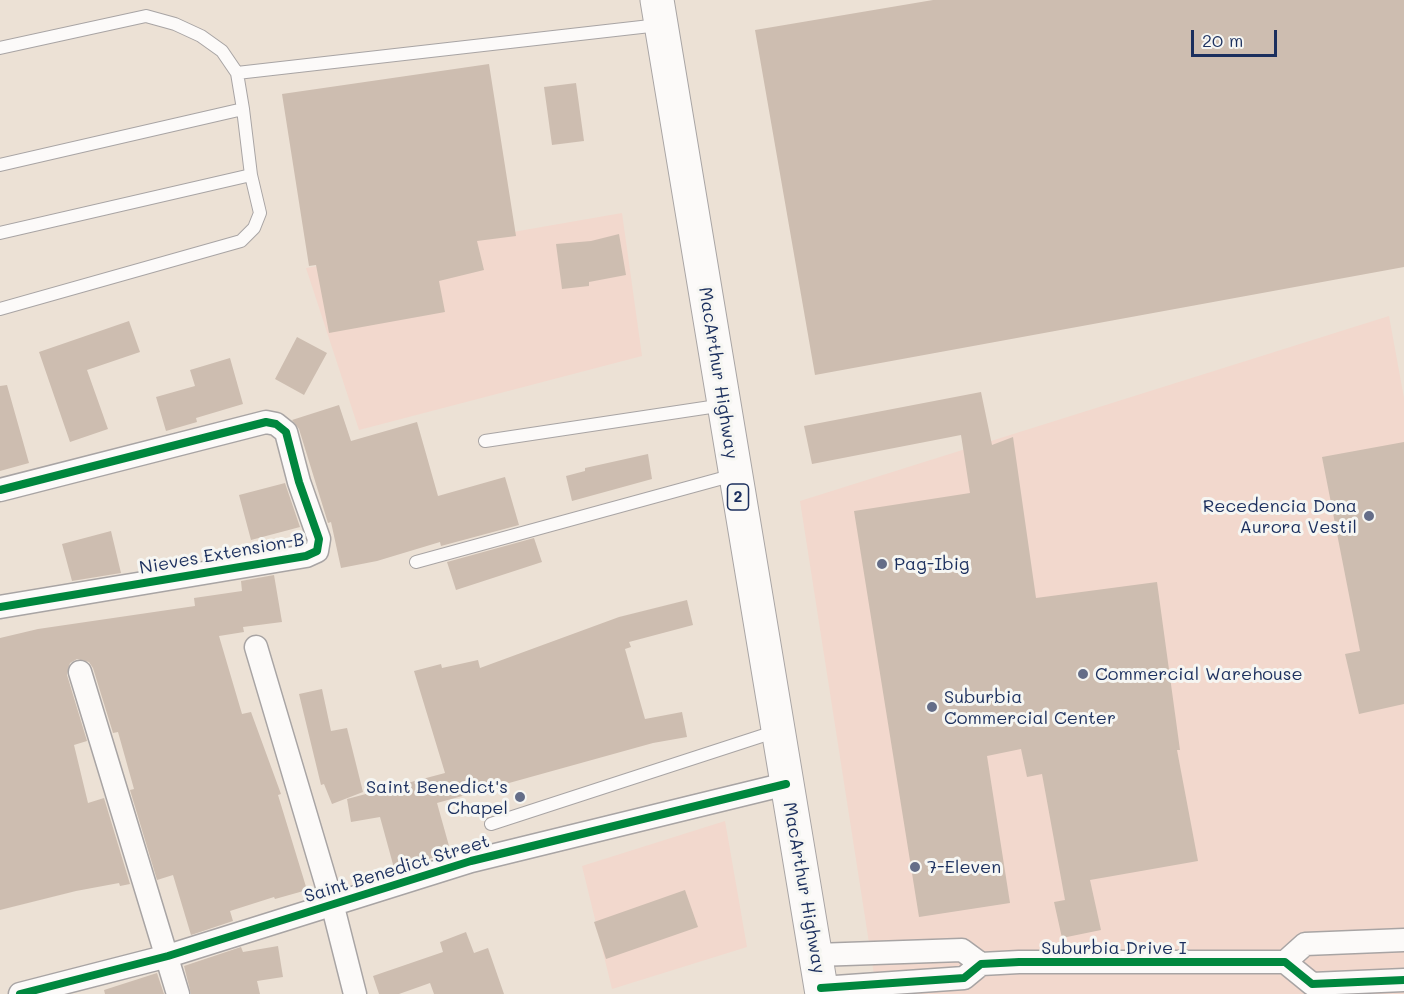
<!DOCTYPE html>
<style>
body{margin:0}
#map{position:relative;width:1404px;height:994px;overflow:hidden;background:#ece1d5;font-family:Mali,sans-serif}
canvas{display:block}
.scale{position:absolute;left:1191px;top:30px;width:86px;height:27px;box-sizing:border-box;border:3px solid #1b2f5e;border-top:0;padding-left:8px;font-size:18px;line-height:21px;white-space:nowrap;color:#1b2f5e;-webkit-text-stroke:4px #f6f6f2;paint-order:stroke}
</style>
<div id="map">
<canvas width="1404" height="994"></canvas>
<div class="scale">20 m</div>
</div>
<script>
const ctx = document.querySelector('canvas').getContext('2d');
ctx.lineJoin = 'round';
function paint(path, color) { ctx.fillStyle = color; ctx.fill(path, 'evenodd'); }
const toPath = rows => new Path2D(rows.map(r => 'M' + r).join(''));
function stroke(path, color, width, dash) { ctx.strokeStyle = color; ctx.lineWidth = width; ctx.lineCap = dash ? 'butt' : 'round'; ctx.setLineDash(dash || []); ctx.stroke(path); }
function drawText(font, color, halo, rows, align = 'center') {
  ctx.font = font + ' Mali,sans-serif'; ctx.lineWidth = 6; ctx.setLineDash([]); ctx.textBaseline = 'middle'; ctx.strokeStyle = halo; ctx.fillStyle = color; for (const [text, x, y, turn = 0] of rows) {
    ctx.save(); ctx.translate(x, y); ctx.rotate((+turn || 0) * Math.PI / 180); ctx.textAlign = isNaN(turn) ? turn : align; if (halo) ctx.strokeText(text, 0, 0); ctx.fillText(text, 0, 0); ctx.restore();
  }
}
paint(toPath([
 [622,213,642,356,359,430,306,268],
 [1389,316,1404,398,1404,994,877,994,800,501],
 [725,821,747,947,612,989,582,866]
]), '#f2d8cd');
paint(toPath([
 [933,0,1404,0,1404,267,815,375,755,30],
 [489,64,516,236,477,241,484,270,439,281,445,312,329,333,316,265,309,266,282,94],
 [576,83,584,141,552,145,544,87],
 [619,234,626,275,589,282,589,286,562,289,556,244,591,241],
 [129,321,140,352,87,370,108,429,70,442,39,352],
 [297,337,327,353,304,395,275,379],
 [230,358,243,404,196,418,197,422,166,431,156,397,195,386,190,370],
 [7,385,29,463,0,471,0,386],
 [981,392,992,445,1013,437,1036,598,1157,582,1180,750,1177,750,1198,861,1090,880,1101,930,1062,938,1054,902,1065,900,1042,774,1027,777,1021,749,987,756,1010,903,919,917,854,511,970,493,961,435,812,464,804,426],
 [339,405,351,441,417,422,438,496,505,477,519,525,441,546,440,542,377,561,341,568,331,522,328,523,299,429,292,420],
 [1404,442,1404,704,1359,714,1345,654,1360,651,1322,457],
 [648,454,652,479,572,501,566,476,585,471,585,468],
 [285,483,300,527,251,540,239,495],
 [111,531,121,573,72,581,62,544],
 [534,538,542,562,456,590,447,562],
 [274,575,282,622,243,627,244,632,219,636,242,714,251,712,281,794,278,795,307,890,275,899,274,897,230,911,233,921,191,935,173,875,157,880,130,790,134,789,118,732,113,733,93,668,89,662,77,659,70,663,67,675,87,741,74,745,88,803,104,798,130,884,120,886,119,883,76,891,0,910,0,638,38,629,195,606,194,598,242,591,241,581],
 [687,600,693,625,629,642,631,647,625,649,645,719,682,712,687,737,653,743,437,803,451,853,394,868,380,817,351,822,347,799,445,773,414,671,441,664,442,668,478,660,480,668,619,617],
 [322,689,331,731,347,728,363,792,332,804,324,784,321,785,299,694],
 [685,890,698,927,606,959,594,922],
 [466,932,474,953,488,948,504,994,434,994,430,983,399,994,379,994,373,976,443,952,440,942],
 [278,946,283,977,257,981,260,994,191,994,184,966,241,947,243,952],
 [157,973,164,994,105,994,104,990]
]), '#cdbdb0');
const service = toPath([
 [0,48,146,16,175,24,201,36,222,51,237,73,659,25],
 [0,165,243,109,237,73],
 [0,233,251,175],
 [0,309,241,241,254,228,260,213,251,175,243,109],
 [485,441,724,405],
 [416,562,734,475],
 [491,824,777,731]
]);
const minor = toPath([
 [0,490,266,422,276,424,286,432,299,482,319,539,317,551,306,556,0,607],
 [256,647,332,903,355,994],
 [80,672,178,994],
 [816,955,962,950,981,964],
 [1285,962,1305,944,1404,940],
 [821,988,964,978,981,964,1019,962,1285,962,1312,984,1404,980],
 [20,994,168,956,471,861,786,784]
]);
const trunk = toPath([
 [657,0,822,994]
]);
stroke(service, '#a8a4a4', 14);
stroke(minor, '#a8a4a4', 25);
stroke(trunk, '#a8a4a4', 35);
stroke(service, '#fcfaf9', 12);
stroke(minor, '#fcfaf9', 22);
stroke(trunk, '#fcfaf9', 33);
stroke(toPath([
 [0,490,266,422,276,424,286,432,299,482,319,539,317,551,306,556,0,607],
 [821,988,964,978,981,964,1019,962,1285,962,1312,984,1404,980],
 [20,994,168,956,471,861,786,784]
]), '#00873e', 8);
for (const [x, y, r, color] of [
 [1369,516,6,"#646d88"],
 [882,564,6,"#646d88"],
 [1083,674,6,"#646d88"],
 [932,707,6,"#646d88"],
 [520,797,6,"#646d88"],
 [915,867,6,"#646d88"]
]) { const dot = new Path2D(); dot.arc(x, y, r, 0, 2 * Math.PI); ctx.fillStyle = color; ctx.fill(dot); stroke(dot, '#f6f6f2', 2); }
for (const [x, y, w] of [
 [738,497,21]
]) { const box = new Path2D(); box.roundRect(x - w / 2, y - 13, w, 26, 4.5); ctx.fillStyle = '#f6f6f2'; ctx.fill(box); stroke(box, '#1b2f5e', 1.5); }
drawText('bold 16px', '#1b2f5e', null, [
 ["2",738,497]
]);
drawText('18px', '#1b2f5e', '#f6f6f2', [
 ["MacArthur Highway",718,373,81],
 ["Nieves Extension-B",222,554,-10],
 ["Saint Benedict Street",397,869,-17],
 ["MacArthur Highway",804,888,80],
 ["Suburbia Drive I",1114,948]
]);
drawText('18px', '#1b2f5e', '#f6f6f2', [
 ["Recedencia Dona",1357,506,"right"],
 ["Aurora Vestil",1357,527,"right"],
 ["Pag-Ibig",894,564],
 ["Commercial Warehouse",1095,674],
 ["Suburbia",944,697],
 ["Commercial Center",944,718],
 ["Saint Benedict's",508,787,"right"],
 ["Chapel",508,808,"right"],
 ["7-Eleven",927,867]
], 'left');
</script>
